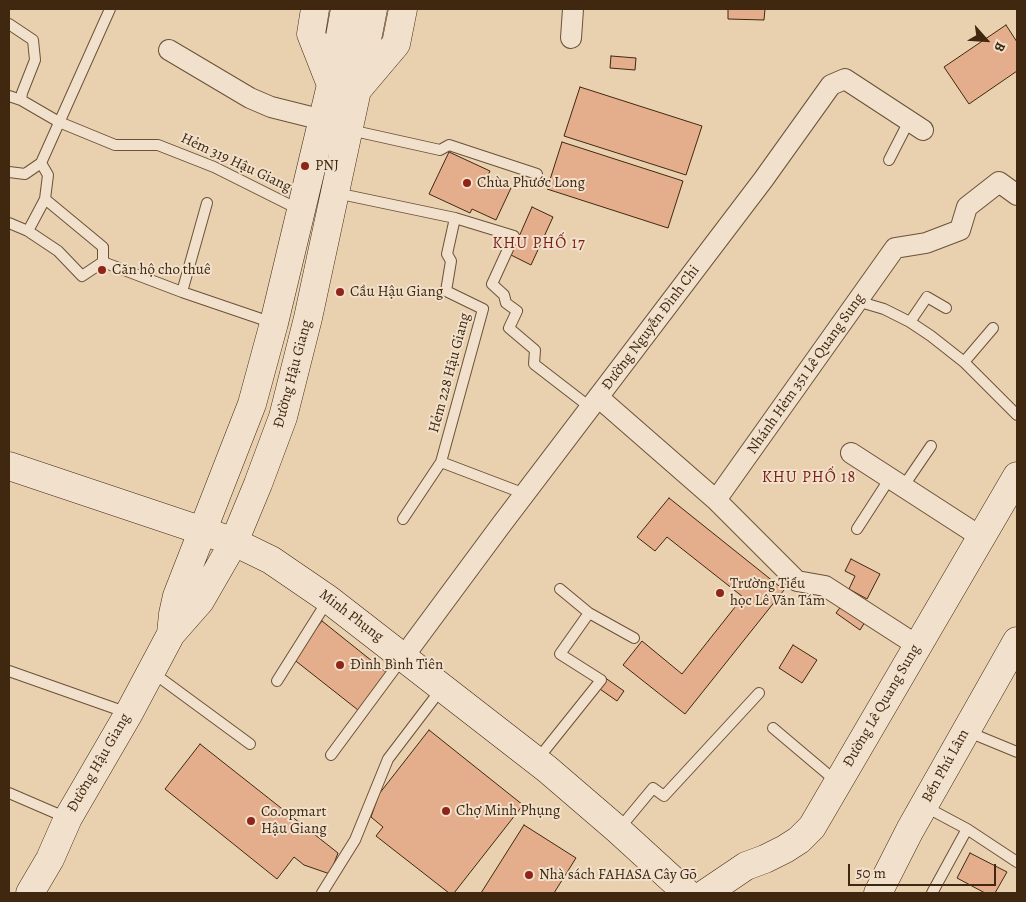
<!DOCTYPE html>
<meta charset="utf-8">
<style>
body{margin:0}
#map{position:relative;width:1026px;height:902px;overflow:hidden;background:#e9d0af;font-family:Alegreya,serif}
canvas{display:block}
.frame{position:absolute;inset:0;border:10px solid #402810;pointer-events:none}
.north{position:absolute;left:961px;top:15px;width:50px;height:50px;-webkit-text-stroke:4px #f1e0cb;paint-order:stroke;rotate:116deg;font-size:14px;font-weight:700;line-height:20px;text-align:center;color:#402810}
.north::after{content:'';display:block;margin:auto;width:18px;height:22px;background:#402810;clip-path:polygon(50% 0,100% 100%,50% 72%,0 100%)}
.scale{position:absolute;left:848px;top:864px;width:148px;height:22px;box-sizing:border-box;border:2px solid #402810;border-top:0;padding-left:6px;font-size:15px;line-height:18px;white-space:nowrap;color:#402810;-webkit-text-stroke:4px #f1e0cb;paint-order:stroke}
</style>
<div id="map">
<canvas width="1026" height="902"></canvas>
<div class="frame"></div>
<div class="north">B</div>
<div class="scale">50 m</div>
</div>
<script>
const ctx = document.querySelector('canvas').getContext('2d');
ctx.lineJoin = 'round';
function paint(path, color) { ctx.fillStyle = color; ctx.fill(path, 'evenodd'); }
const toPath = rows => new Path2D(rows.map(r => 'M' + r).join(''));
function stroke(path, color, width, dash) { ctx.strokeStyle = color; ctx.lineWidth = width; ctx.lineCap = dash ? 'butt' : 'round'; ctx.setLineDash(dash || []); ctx.stroke(path); }
function drawText(font, color, halo, rows, align = 'center') {
  ctx.font = font + ' Alegreya,serif'; ctx.lineWidth = 4; ctx.setLineDash([]); ctx.textBaseline = 'middle'; ctx.strokeStyle = halo; ctx.fillStyle = color; for (const [text, x, y, turn = 0] of rows) {
    ctx.save(); ctx.translate(x, y); ctx.rotate((+turn || 0) * Math.PI / 180); ctx.textAlign = isNaN(turn) ? turn : align; if (halo) ctx.strokeText(text, 0, 0); ctx.fillText(text, 0, 0); ctx.restore();
  }
}
const building = toPath([
 [728,9,765,9,764,20,728,19,728,9],
 [1006,25,1017,42,1017,71,969,104,944,67,1006,25],
 [611,56,636,58,635,70,610,68,611,56],
 [580,87,702,126,686,175,564,136,580,87],
 [562,142,683,181,668,228,547,189,562,142],
 [449,152,490,171,487,177,511,188,496,220,472,209,470,213,429,194,449,152],
 [532,207,553,217,531,265,511,255,532,207],
 [669,498,784,590,685,714,623,665,642,641,682,674,743,597,667,537,655,551,637,537,669,498],
 [851,559,880,574,867,599,849,589,855,576,845,571,851,559],
 [842,605,865,622,860,630,836,613,842,605],
 [322,621,387,673,358,710,292,658,322,621],
 [793,645,817,660,802,683,779,668,793,645],
 [604,677,624,691,617,701,597,687,604,677],
 [429,730,523,805,454,893,449,893,376,836,383,827,371,817,379,794,429,730],
 [200,744,338,853,330,874,304,865,294,857,277,879,165,789,200,744],
 [524,825,576,858,554,893,481,893,524,825],
 [970,853,1007,872,995,893,985,893,957,878,970,853]
]);
paint(building, '#e4ae8c');
stroke(building, '#402810', 1);
const lane = toPath([
 [9,24,33,40,35,60,22,93,21,100,59,122,115,145,158,145,214,167,300,210],
 [9,96,21,100],
 [350,130,440,150,449,145,537,174],
 [889,160,909,121],
 [9,172,25,174,41,163,110,9],
 [336,193,455,218,447,254,451,261,446,291,483,309,441,462,403,519],
 [45,199,103,247,103,262],
 [455,218,514,236,492,284,504,295,506,303,517,311,509,328,535,350,534,364,591,408],
 [9,223,28,231,58,251,82,276,103,262,182,292,273,323],
 [28,231,45,199,48,175,41,163],
 [182,292,207,203],
 [857,301,884,309,910,322,931,336,964,362,1017,415],
 [910,322,927,297,946,308],
 [964,362,993,328],
 [441,462,525,494],
 [903,487,931,446],
 [857,529,890,478],
 [589,613,634,638],
 [9,671,128,713],
 [152,672,250,744],
 [277,681,328,600],
 [773,728,837,782],
 [966,731,1017,752],
 [331,755,402,659],
 [537,760,601,680,560,654,589,613,560,589],
 [9,793,67,818],
 [924,806,967,829,1017,862],
 [619,829,653,788,664,796,759,693],
 [322,893,355,840,388,759,442,688],
 [932,893,967,829]
]);
const street = toPath([
 [571,38,573,9],
 [169,50,250,98,271,107,323,120],
 [598,397,716,500,797,581,825,586,918,646],
 [851,453,981,537],
 [716,500,895,248,926,243,960,230,967,207,999,182,1017,195],
 [404,656,501,525,763,180,831,85,845,79,923,130]
]);
const secondary = toPath([
 [315,9,311,34,331,85],
 [358,89,396,44,403,9],
 [9,466,203,531,234,542,271,560,328,599,547,769,618,830,687,893],
 [171,634,173,614,177,596,252,404,274,323,331,85,345,9],
 [30,893,50,859,68,818,129,713,171,634,200,601,234,542,258,484,283,417,308,318,357,90,373,9],
 [706,893,746,866,765,859,785,849,799,840,812,827,1017,476],
 [878,893,910,830,1017,641]
]);
stroke(lane, '#6a5238', 12);
stroke(street, '#6a5238', 22);
stroke(secondary, '#402810', 29);
stroke(lane, '#f1e0cb', 10);
stroke(street, '#f1e0cb', 20);
stroke(secondary, '#f1e0cb', 28);
for (const [x, y, r, color] of [
 [305,166,5,"#8f2418"],
 [467,183,5,"#8f2418"],
 [102,270,5,"#8f2418"],
 [340,292,5,"#8f2418"],
 [720,593,5,"#8f2418"],
 [340,665,5,"#8f2418"],
 [446,811,5,"#8f2418"],
 [251,821,5,"#8f2418"],
 [529,875,5,"#8f2418"]
]) { const dot = new Path2D(); dot.arc(x, y, r, 0, 2 * Math.PI); ctx.fillStyle = color; ctx.fill(dot); stroke(dot, '#f1e0cb', 2); }
drawText('15px', '#402810', '#f1e0cb', [
 ["Hẻm 319 Hậu Giang",236,163,25],
 ["Đường Nguyễn Đình Chi",651,328,-53],
 ["Hẻm 228 Hậu Giang",450,373,-75],
 ["Đường Hậu Giang",293,374,-75],
 ["Nhánh Hẻm 351 Lê Quang Sung",806,374,-55],
 ["Minh Phụng",351,616,37],
 ["Đường Lê Quang Sung",882,706,-60],
 ["Đường Hậu Giang",99,763,-60],
 ["Bến Phú Lâm",946,766,-61]
]);
drawText('15px', '#402810', '#f1e0cb', [
 ["PNJ",315,166],
 ["Chùa Phước Long",477,183],
 ["Căn hộ cho thuê",112,270],
 ["Cầu Hậu Giang",350,292],
 ["Trường Tiểu",730,584],
 ["học Lê Văn Tám",730,601],
 ["Đình Bình Tiên",350,665],
 ["Chợ Minh Phụng",456,811],
 ["Co.opmart",261,812],
 ["Hậu Giang",261,829],
 ["Nhà sách FAHASA Cây Gõ",539,875]
], 'left');
ctx.letterSpacing = '1px';
drawText('16px', '#7a1f14', '#f1e0cb', [
 ["KHU PHỐ 17",539,244],
 ["KHU PHỐ 18",809,478]
]);
ctx.letterSpacing = '0px';
</script>
